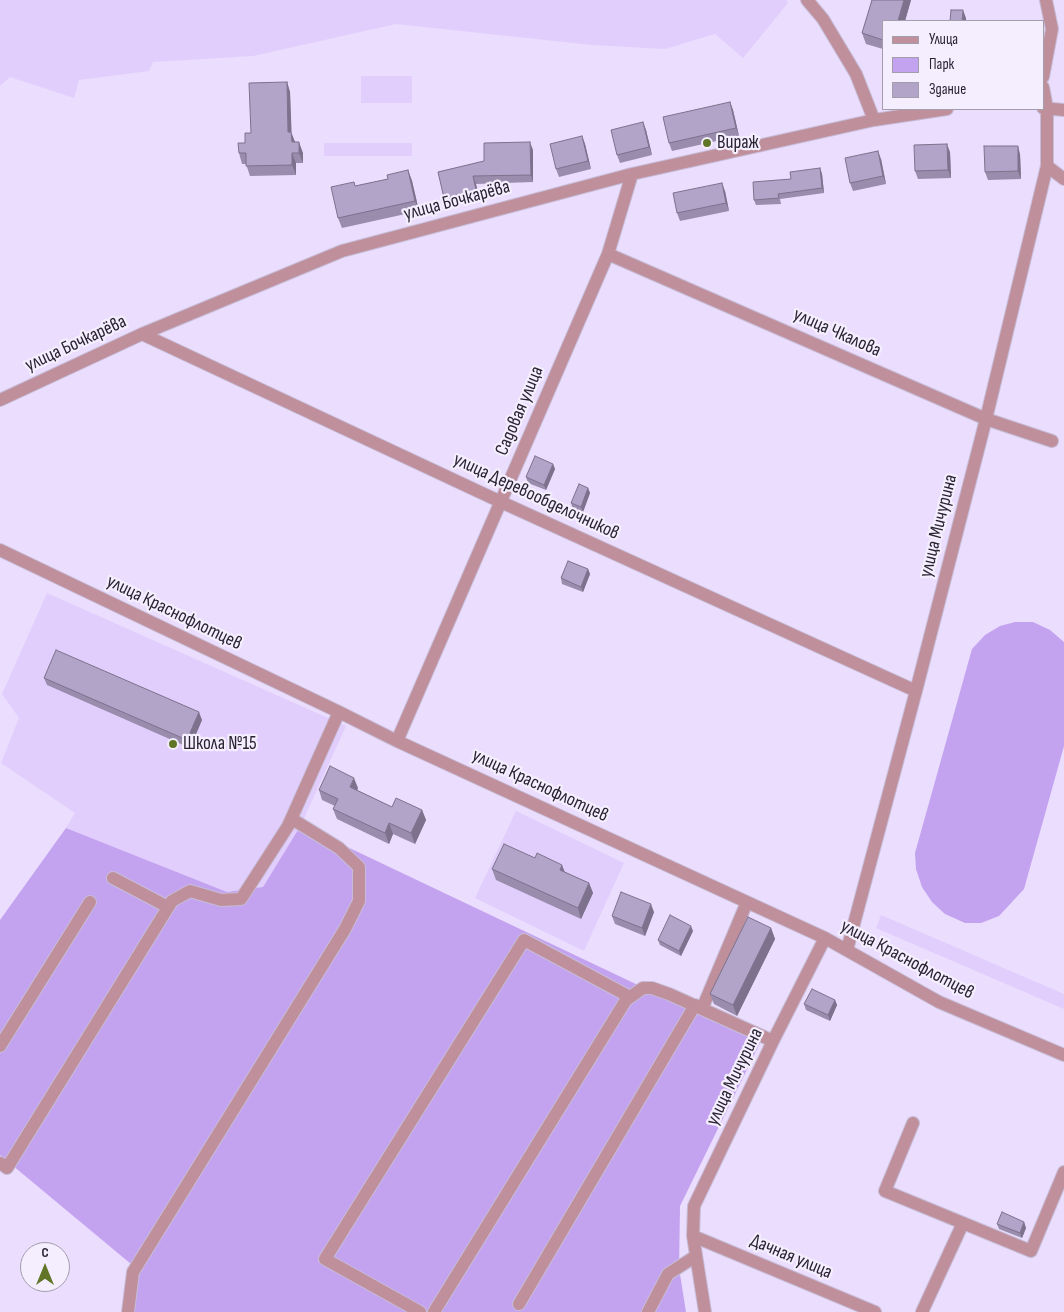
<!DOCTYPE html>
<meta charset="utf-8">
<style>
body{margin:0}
#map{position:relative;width:1064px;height:1312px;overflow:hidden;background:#eaddfd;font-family:"Sofia Sans Condensed",sans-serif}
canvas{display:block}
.legend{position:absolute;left:882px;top:20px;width:162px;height:90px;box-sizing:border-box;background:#f4eefe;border:1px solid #a39dac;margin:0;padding:6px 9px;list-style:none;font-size:15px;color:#292332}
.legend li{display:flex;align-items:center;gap:10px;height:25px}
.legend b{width:25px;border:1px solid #a39dac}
.north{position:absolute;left:20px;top:1242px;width:50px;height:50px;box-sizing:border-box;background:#f4eefe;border:1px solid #a39dac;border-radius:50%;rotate:0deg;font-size:14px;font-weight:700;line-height:20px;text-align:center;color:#292332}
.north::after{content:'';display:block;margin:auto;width:18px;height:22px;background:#607626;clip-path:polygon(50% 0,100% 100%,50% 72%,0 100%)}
</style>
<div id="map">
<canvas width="1064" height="1312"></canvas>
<ul class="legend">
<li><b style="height:6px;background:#bf909b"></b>Улица</li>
<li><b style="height:14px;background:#c3a2f0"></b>Парк</li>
<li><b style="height:14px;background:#b2a3c9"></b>Здание</li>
</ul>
<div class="north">С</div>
</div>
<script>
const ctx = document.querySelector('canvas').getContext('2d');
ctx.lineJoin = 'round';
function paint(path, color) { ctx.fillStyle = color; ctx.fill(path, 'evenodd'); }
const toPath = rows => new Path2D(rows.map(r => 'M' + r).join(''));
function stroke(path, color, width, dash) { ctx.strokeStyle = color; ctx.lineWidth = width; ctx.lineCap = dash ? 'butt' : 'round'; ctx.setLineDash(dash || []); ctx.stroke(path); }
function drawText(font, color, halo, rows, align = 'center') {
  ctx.font = font + ' "Sofia Sans Condensed",sans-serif'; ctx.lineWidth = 4.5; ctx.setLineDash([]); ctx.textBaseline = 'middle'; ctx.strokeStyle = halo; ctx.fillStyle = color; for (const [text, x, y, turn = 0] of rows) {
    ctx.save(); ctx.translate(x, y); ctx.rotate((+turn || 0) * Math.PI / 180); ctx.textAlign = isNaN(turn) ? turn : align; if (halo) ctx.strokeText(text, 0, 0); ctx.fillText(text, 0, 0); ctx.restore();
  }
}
paint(toPath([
 [0,0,786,0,788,3,743,58,715,34,665,49,592,45,396,24,253,56,153,62,149,71,79,80,74,98,10,77,0,86],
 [361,76,412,76,412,103,361,103],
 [324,143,412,143,412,156,324,156],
 [47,593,346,726,301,825,263,887,227,892,66,828,75,813,1,763,19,718,2,694],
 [516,811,624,863,584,951,475,898],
 [881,915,1064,994,1064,1009,876,928]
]), '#e1cefd');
paint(toPath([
 [1015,622,1033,622,1050,630,1064,642,1064,746,1024,889,999,916,981,923,965,923,945,914,932,902,922,887,916,869,915,853,972,649,985,635,1000,626],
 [301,825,760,1043,680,1206,679,1268,686,1312,132,1312,137,1269,0,1155,0,920,66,828,227,892,263,887]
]), '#c3a2f0');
const minor = toPath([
 [807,0,823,19,856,74,874,120],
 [1043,77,1052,29,1046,0],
 [1043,108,1064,110],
 [1047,166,1064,179],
 [608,254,986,419,1052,441],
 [142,334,501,502,916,691],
 [0,400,142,334,342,251,632,174,874,120,947,109],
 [0,550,339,712,397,741,825,938,939,1002,1064,1055],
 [397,741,608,254,632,174],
 [113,878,168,907],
 [847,950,916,691,986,419,1047,166,1047,108,1043,87],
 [702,1009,747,902],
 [0,1046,90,902],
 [913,1123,885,1191,1031,1251,1064,1172],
 [0,1163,7,1168,172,901,190,891,221,900,241,899,288,826,339,712],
 [693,1236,875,1312],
 [519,1304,695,1005],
 [128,1312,133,1272,345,929,359,901,359,867,339,848,292,819],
 [420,1312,325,1259,524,940,630,997],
 [434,1312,626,1000,643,988,652,988,669,994,773,1041],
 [648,1312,668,1274,696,1256],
 [705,1312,693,1236,694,1206,773,1041,825,938],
 [922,1312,963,1223]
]);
stroke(minor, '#c7bcd8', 14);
stroke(minor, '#bf909b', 12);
paint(toPath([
 [872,0,911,0,905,21,883,21,883,49,866,44,862,33],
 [287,82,290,92,291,132,295,142,303,153,303,163,296,163,296,175,250,176,246,164,242,164,239,153,251,133],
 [730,102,733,110,739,136,672,151,669,143],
 [643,122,646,130,652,155,620,163,617,155],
 [582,136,585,144,591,169,559,177,556,169],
 [533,150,533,182,476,184,479,198,447,206,444,198,438,172],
 [950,152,951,178,918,179,915,171],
 [1020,154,1021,179,988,180,985,172],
 [881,159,886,184,853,191,850,183],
 [820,168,822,174,824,193,780,199,781,204,756,205,754,200,791,179],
 [408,170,412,181,419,211,342,228,338,218,354,182,355,186,388,179],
 [725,191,729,211,680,221,677,213],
 [553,464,555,469,546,490,528,483,526,477],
 [588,488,590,493,583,512,573,509,571,503],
 [588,569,590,574,583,592,562,584,561,578],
 [44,678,202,720,190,748,47,685],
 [358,788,357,790,392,807,422,810,426,820,415,844,393,834,389,844,337,819,333,809,335,806,322,800,319,790],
 [492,869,565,872,589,883,593,893,581,919,496,880],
 [654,912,645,936,615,924,612,916],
 [771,928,775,939,737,1016,714,1004,710,994],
 [693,931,681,956,660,945,658,940],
 [835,1000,837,1005,830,1021,806,1010,804,1004],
 [1024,1222,1026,1228,1022,1238,999,1229,997,1224]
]), '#998cad');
paint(toPath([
 [904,0,911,0,905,21,898,21],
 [963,10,966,18,966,21,962,21],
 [287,82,290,92,292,142,291,132,295,142,295,153,288,132],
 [730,102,733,110,739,136,736,128],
 [643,122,646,130,652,155,649,147],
 [582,136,585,144,591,169,588,161],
 [299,142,303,153,303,163,299,153],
 [530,142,533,150,533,182,531,175],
 [947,144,950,152,951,178,948,170],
 [1018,146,1020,154,1021,179,1018,171],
 [878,151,881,159,886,184,883,176],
 [292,153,296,163,296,175,292,165],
 [820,168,822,174,824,193,822,188],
 [408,170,412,181,419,211,415,201],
 [473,176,476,184,479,198,476,190],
 [722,183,725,191,729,211,726,203],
 [553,464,555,469,546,490,544,485],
 [588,488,590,493,583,512,581,507],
 [588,569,590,574,583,592,581,587],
 [199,712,202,720,190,748,187,740],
 [354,778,358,788,354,797,350,787],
 [422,810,426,820,415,844,411,833],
 [389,823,393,834,389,844,385,833],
 [562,865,566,875,560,870],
 [589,883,593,893,581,919,578,908],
 [651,904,654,912,645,936,642,928],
 [691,926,693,931,681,956,679,951],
 [771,928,775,939,737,1016,733,1005],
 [835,1000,837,1005,830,1021,828,1015],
 [1024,1222,1026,1228,1022,1238,1020,1233]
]), '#7d728d');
const building = toPath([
 [872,0,904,0,898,21,883,21,883,40,862,33,872,0],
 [951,10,963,10,962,21,950,21,951,10],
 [287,82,288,132,291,132,292,142,299,142,299,153,292,153,292,165,246,166,246,153,239,153,238,143,245,143,245,133,251,133,249,83,287,82],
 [730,102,736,128,669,143,663,117,730,102],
 [643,122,649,147,617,155,611,130,643,122],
 [582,136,588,161,556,169,550,144,582,136],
 [530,142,531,175,473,176,476,190,444,198,438,172,484,161,484,143,530,142],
 [947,144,948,170,915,171,914,145,947,144],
 [984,146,1018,146,1018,171,985,172,984,146],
 [878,151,883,176,850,183,845,158,878,151],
 [820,168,822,188,778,194,779,198,754,200,753,182,791,179,790,172,820,168],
 [408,170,415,201,338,218,331,187,354,182,355,186,388,179,387,175,408,170],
 [722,183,726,203,677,213,673,193,722,183],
 [535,456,553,464,544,485,526,477,535,456],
 [579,484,588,488,581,507,571,503,579,484],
 [568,561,588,569,581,587,561,578,568,561],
 [56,650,199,712,187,740,44,678,56,650],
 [330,766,354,778,350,787,392,807,396,798,422,810,411,833,389,823,385,833,333,809,338,799,319,790,330,766],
 [504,844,535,858,537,853,562,865,560,870,589,883,578,908,492,869,504,844],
 [621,892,651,904,642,928,612,916,621,892],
 [670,915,691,926,679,951,658,940,670,915],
 [748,917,771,928,733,1005,710,994,748,917],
 [812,989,835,1000,828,1015,804,1004,812,989],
 [1002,1212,1024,1222,1020,1233,997,1224,1002,1212]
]);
paint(building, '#b2a3c9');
stroke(building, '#7d728d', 1);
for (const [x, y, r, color] of [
 [707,143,5,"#607626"],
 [173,744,5,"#607626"]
]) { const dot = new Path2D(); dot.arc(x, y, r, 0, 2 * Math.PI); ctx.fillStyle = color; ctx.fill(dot); stroke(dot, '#f4eefe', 2); }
drawText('19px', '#292332', '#f4eefe', [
 ["Вираж",717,143],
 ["Школа №15",183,744]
], 'left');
drawText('19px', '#292332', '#f4eefe', [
 ["улица Бочкарёва",457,201,-15],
 ["улица Чкалова",837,333,24],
 ["улица Бочкарёва",76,344,-25],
 ["Садовая улица",520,411,-67],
 ["улица Деревообделочников",536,497,25],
 ["улица Мичурина",939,526,-76],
 ["улица Краснофлотцев",174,613,26],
 ["улица Краснофлотцев",540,786,25],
 ["улица Краснофлотцев",907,960,28],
 ["улица Мичурина",735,1077,-64],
 ["Дачная улица",791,1257,23]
]);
</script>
